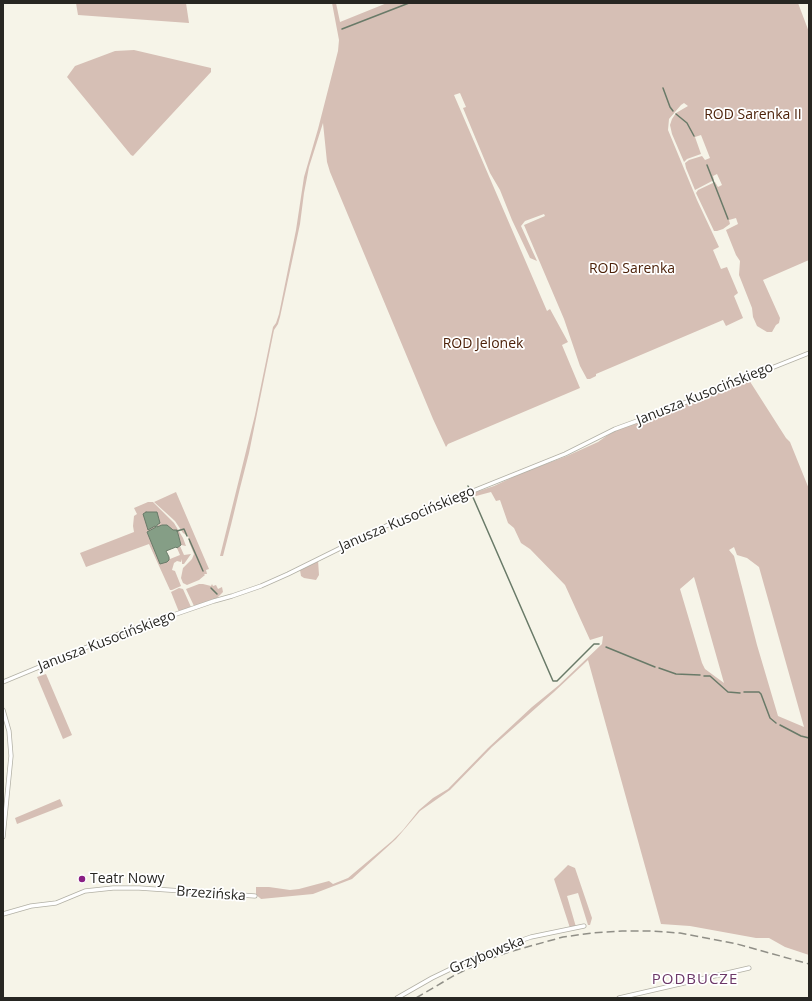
<!DOCTYPE html>
<meta charset="utf-8">
<style>
body{margin:0}
#map{position:relative;width:812px;height:1001px;overflow:hidden;background:#f6f4e8;font-family:"Open Sans",sans-serif}
canvas{display:block}
.frame{position:absolute;inset:0;border:4px solid #272622;pointer-events:none}
</style>
<div id="map">
<canvas width="812" height="1001"></canvas>
<div class="frame"></div>
</div>
<script>
const ctx = document.querySelector('canvas').getContext('2d');
ctx.lineJoin = 'round';
function paint(path, color) { ctx.fillStyle = color; ctx.fill(path, 'evenodd'); }
const toPath = rows => new Path2D(rows.map(r => 'M' + r).join(''));
function stroke(path, color, width, dash) { ctx.strokeStyle = color; ctx.lineWidth = width; ctx.lineCap = dash ? 'butt' : 'round'; ctx.setLineDash(dash || []); ctx.stroke(path); }
function drawText(font, color, halo, rows, align = 'center') {
  ctx.font = font + ' "Open Sans",sans-serif'; ctx.lineWidth = 3.5; ctx.setLineDash([]); ctx.textBaseline = 'middle'; ctx.strokeStyle = halo; ctx.fillStyle = color; for (const [text, x, y, turn = 0] of rows) {
    ctx.save(); ctx.translate(x, y); ctx.rotate((+turn || 0) * Math.PI / 180); ctx.textAlign = isNaN(turn) ? turn : align; if (halo) ctx.strokeText(text, 0, 0); ctx.fillText(text, 0, 0); ctx.restore();
  }
}
paint(toPath([
 [76,3,186,3,189,23,78,15],
 [332,3,336,3,340,22,387,3,798,3,809,32,809,260,763,280,780,318,779,323,776,325,772,332,767,332,757,326,753,317,752,308,739,275,740,261,736,255,726,230,738,224,736,218,729,220,730,224,723,229,717,231,714,231,696,193,698,190,715,182,718,187,722,185,717,174,713,176,714,180,695,190,686,168,685,163,689,160,702,156,705,160,710,158,701,135,695,137,701,154,687,159,684,162,672,134,670,125,672,119,676,113,688,106,684,103,681,105,669,119,668,130,697,200,719,247,713,250,721,269,727,267,738,293,734,296,743,318,726,326,723,320,596,374,596,376,590,379,587,379,580,366,564,319,524,225,545,216,544,214,525,221,521,226,537,261,530,258,512,220,500,190,490,173,463,108,466,107,460,93,454,95,547,311,550,309,568,342,562,345,580,388,448,444,446,447,433,419,330,172,327,162,323,123,309,167,304,193,300,224,280,317,278,324,274,330,249,453,240,488,231,525,223,556,220,556,255,415,273,327,276,323,279,314,296,230,304,177,318,129,338,51,339,40],
 [134,50,211,68,211,72,133,156,131,155,67,77,75,66,115,51],
 [749,380,786,438,790,442,809,489,809,955,785,947,769,938,756,938,690,926,661,924,588,660,554,692,492,747,450,790,420,811,396,839,352,879,313,894,261,899,260,898,256,895,256,887,269,887,290,890,299,889,329,881,333,884,348,878,392,841,403,830,419,810,433,798,448,789,488,748,532,707,559,685,602,644,603,636,590,640,565,585,530,549,521,543,514,528,508,523,500,500,496,501,491,492,476,496,473,493,494,486,524,472,567,456,598,442,612,432],
 [734,547,737,555,747,558,759,567,804,727,778,716,757,645,734,556,729,550],
 [694,577,724,683,705,669,702,663,680,589],
 [176,492,209,569,206,570,207,574,204,574,205,575,199,580,187,585,183,583,181,578,183,568,192,559,194,554,189,542,189,539,188,536,183,533,175,521,154,502],
 [148,502,153,502,174,523,183,538,186,546,181,545,177,532,162,525,157,527,157,526,160,524,148,529,155,526,156,528,147,533,169,560,169,557,170,559,180,555,177,548,180,546,184,555,191,554,184,564,182,564,182,559,181,562,177,561,174,563,172,570,175,571,181,586,172,590,170,590,149,544,86,567,80,553,134,532,133,526,134,516,137,514,134,508],
 [318,560,319,575,316,580,304,578,301,576,300,570],
 [199,584,203,584,211,586,212,584,213,586,216,585,218,589,222,587,223,592,217,598,194,606,186,589],
 [179,588,183,589,191,607,179,612,171,592],
 [46,674,72,735,63,739,37,677],
 [60,799,63,806,17,824,15,818],
 [568,865,575,868,592,918,590,925,588,925,578,893,567,896,576,927,570,928,554,879]
]), '#d6bfb5');
const water = toPath([
 [146,512,157,512,160,523,157,525,157,527,162,525,167,525,173,530,177,530,181,545,177,548,176,547,166,551,169,557,169,560,167,562,160,564,147,532,156,527,155,526,148,530,143,514,146,512]
]);
paint(water, '#859e86');
stroke(water, '#697a68', 1);
stroke(toPath([
 [342,29,409,3],
 [663,88,670,107,673,111],
 [676,114,687,123,694,136],
 [707,165,728,219],
 [468,486,469,488],
 [472,495,553,681,557,681,594,644,599,644],
 [177,531,184,529,187,536],
 [189,539,203,571],
 [211,588,217,594],
 [606,647,655,667],
 [659,668,676,674,700,675],
 [704,676,710,676,728,692,740,693],
 [744,692,759,692,761,694,770,718,776,723],
 [780,725,801,736,809,738]
]), '#697a68', 1.5);
const minor = toPath([
 [3,682,121,633,214,601,232,596,261,586,288,574,381,528,565,454,615,429,659,413,809,353],
 [3,710,9,731,11,756,3,837],
 [3,914,31,906,56,903,85,891,113,888,139,888,255,896],
 [397,998,432,978,463,963,502,947,531,937,584,926],
 [619,998,749,968]
]);
stroke(minor, '#b2b0a5', 5);
stroke(minor, '#fff', 3.5);
stroke(toPath([
 [416,998,455,975,484,961,509,952,563,937,592,933,622,931,650,931,680,933,737,944,809,964]
]), '#908f87', 1.5, [8, 4]);
for (const [x, y, r, color] of [
 [82,879,4,"#8a1f84"]
]) { const dot = new Path2D(); dot.arc(x, y, r, 0, 2 * Math.PI); ctx.fillStyle = color; ctx.fill(dot); stroke(dot, '#fff', 1.5); }
drawText('14px', '#4c2109', '#fff', [
 ["ROD Sarenka II",753,115],
 ["ROD Sarenka",632,269],
 ["ROD Jelonek",483,344]
]);
drawText('14px', '#272622', '#fff', [
 ["Janusza Kusocińskiego",705,394,-22],
 ["Janusza Kusocińskiego",407,519,-23],
 ["Janusza Kusocińskiego",107,641,-21],
 ["Brzezińska",211,894,4],
 ["Grzybowska",487,955,-22]
]);
drawText('14px', '#272622', '#fff', [
 ["Teatr Nowy",90,879]
], 'left');
ctx.letterSpacing = '1px';
drawText('15px', '#6c3868', '#fff', [
 ["PODBUCZE",695,980]
]);
ctx.letterSpacing = '0px';
</script>
